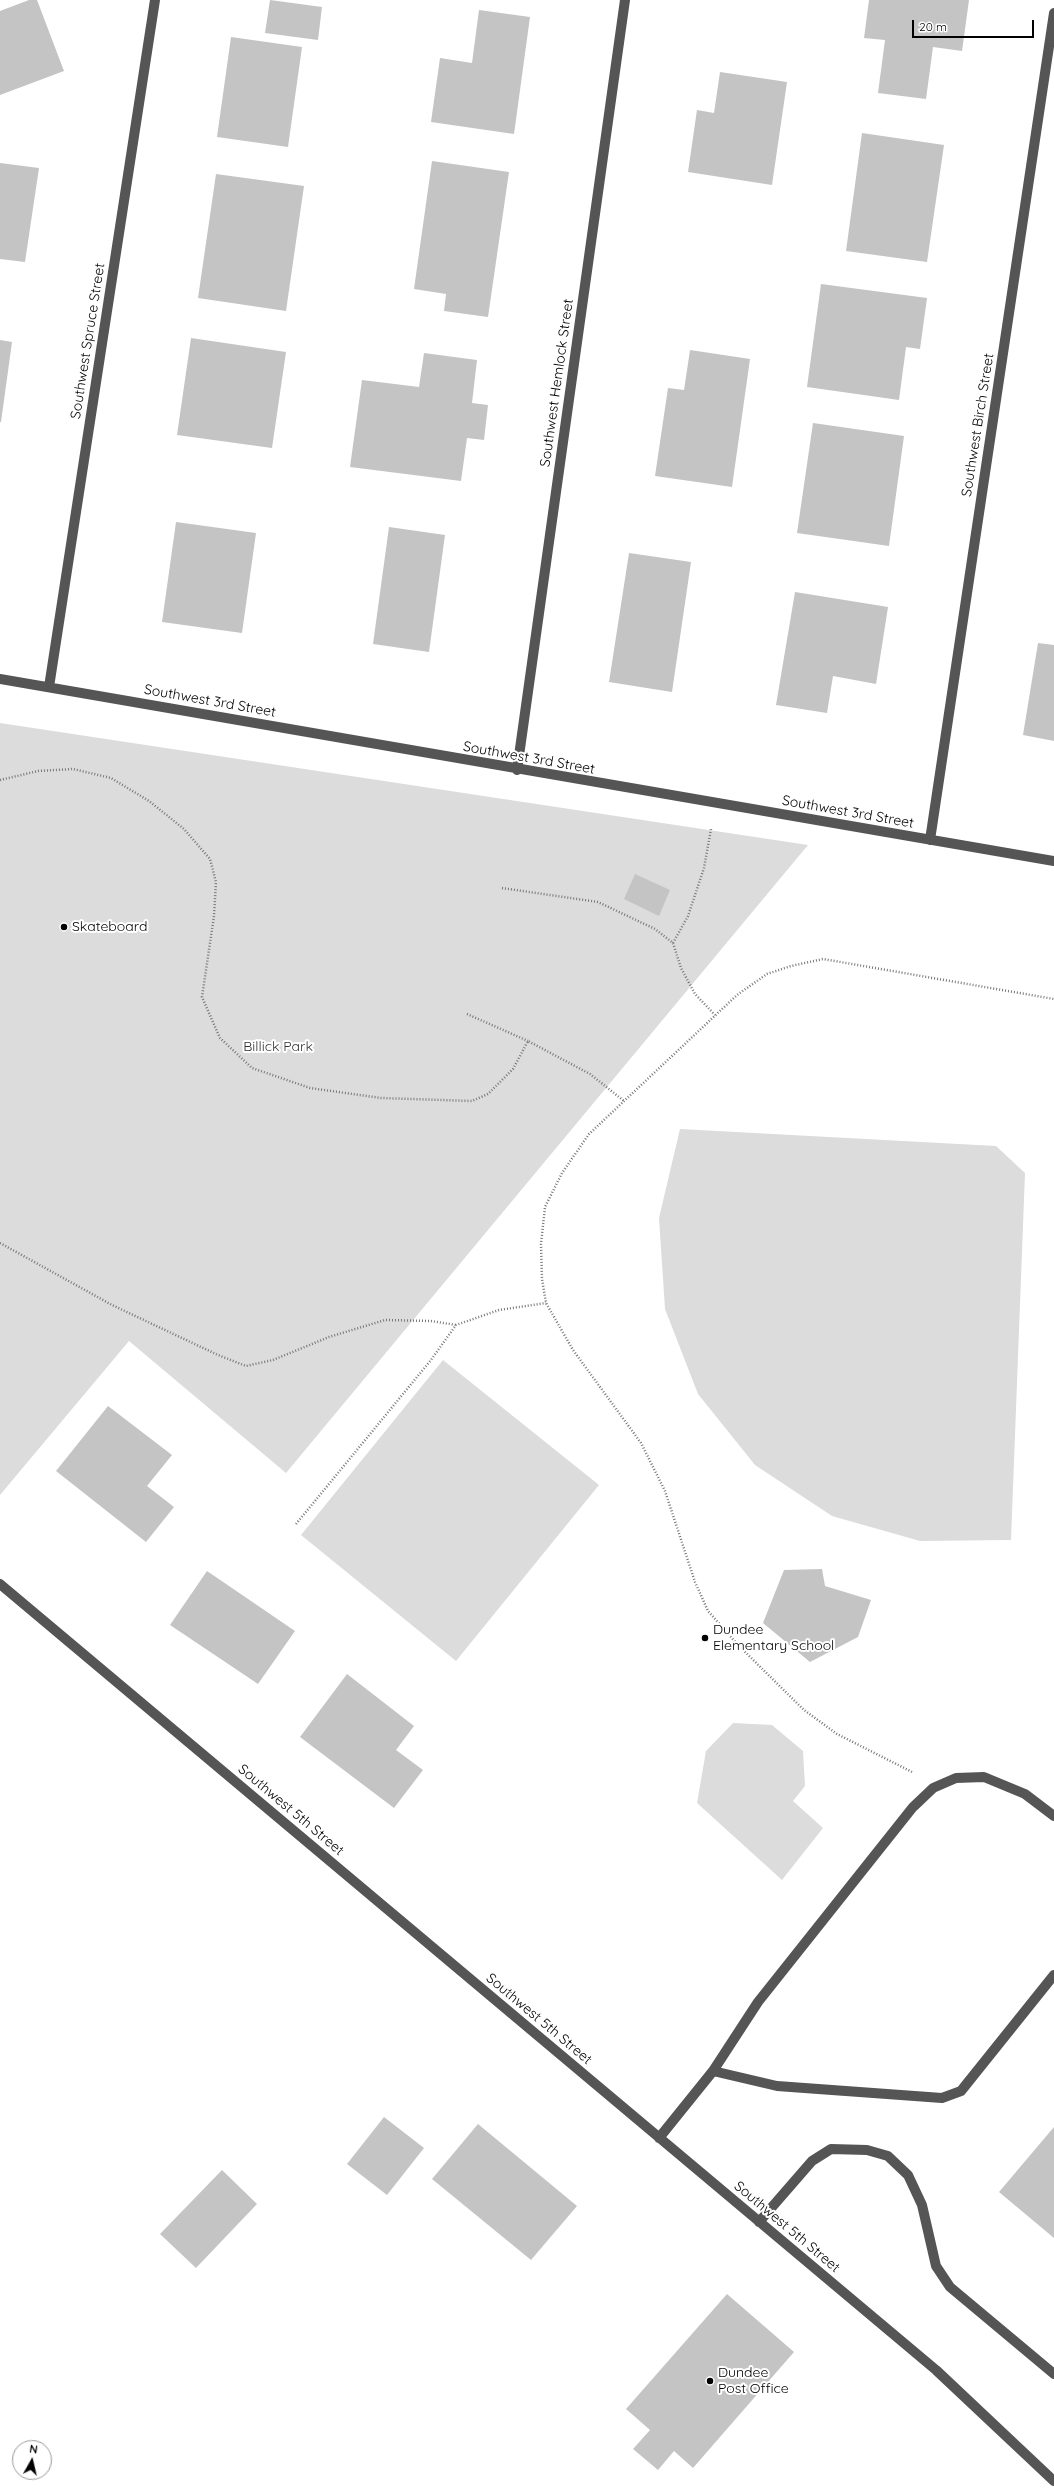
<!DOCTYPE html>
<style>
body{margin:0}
#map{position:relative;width:1054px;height:2492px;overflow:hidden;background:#fff;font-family:Quicksand,sans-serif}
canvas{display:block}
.north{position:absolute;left:12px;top:2440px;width:40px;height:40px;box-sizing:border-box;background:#fff;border:1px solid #999;border-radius:50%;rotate:8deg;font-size:11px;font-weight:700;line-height:16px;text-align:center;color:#000}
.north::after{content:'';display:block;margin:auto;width:14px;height:18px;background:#000;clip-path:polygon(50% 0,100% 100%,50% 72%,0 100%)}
.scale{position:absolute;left:912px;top:20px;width:122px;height:18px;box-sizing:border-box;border:2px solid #000;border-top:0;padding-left:5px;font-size:12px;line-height:14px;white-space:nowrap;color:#000;-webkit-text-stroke:3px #fff;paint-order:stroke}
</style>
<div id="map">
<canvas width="1054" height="2492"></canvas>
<div class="north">N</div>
<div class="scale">20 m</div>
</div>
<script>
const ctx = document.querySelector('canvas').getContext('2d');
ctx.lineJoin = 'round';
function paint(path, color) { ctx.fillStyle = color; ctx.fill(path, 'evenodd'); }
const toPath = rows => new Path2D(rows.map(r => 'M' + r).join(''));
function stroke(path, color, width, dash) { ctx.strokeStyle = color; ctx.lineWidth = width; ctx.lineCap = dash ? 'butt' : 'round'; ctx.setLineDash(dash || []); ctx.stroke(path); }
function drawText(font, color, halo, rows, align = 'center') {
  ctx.font = font + ' Quicksand,sans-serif'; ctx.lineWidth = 4; ctx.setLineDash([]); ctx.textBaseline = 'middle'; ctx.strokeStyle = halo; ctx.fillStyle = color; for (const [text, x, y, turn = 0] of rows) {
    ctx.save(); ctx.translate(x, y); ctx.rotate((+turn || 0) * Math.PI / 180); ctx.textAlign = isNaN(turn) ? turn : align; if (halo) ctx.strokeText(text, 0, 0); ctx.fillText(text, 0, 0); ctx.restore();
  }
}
paint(toPath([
 [0,723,808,845,286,1473,129,1341,0,1495],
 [680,1129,996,1146,1025,1173,1011,1540,920,1541,832,1516,755,1465,698,1394,665,1309,659,1218],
 [443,1360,599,1485,456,1661,301,1535],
 [733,1723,772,1725,803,1751,805,1786,793,1801,823,1828,782,1880,697,1803,706,1751]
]), '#dcdcdc');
paint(toPath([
 [29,0,37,0,64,71,0,95,0,11],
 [270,0,322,7,318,40,265,33],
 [869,0,969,0,962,51,933,47,926,99,878,93,885,40,864,38],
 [479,10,530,17,514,134,431,122,440,58,472,63],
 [231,37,302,47,288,147,217,137],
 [720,72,787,82,772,185,688,172,697,110,714,113],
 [862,133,944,145,927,262,846,251],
 [432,161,509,172,488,317,444,311,446,294,414,289],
 [0,163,39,168,25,262,0,259],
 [216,174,304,186,286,311,198,298],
 [821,284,927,298,920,349,906,347,899,400,807,387],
 [191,338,286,352,272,448,177,435],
 [0,340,12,342,1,422,0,422],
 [690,350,750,359,732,487,655,476,668,388,684,390],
 [424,353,477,360,472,403,488,405,484,440,467,438,461,481,350,467,362,380,419,387],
 [813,423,904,436,889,546,797,533],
 [176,522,256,533,242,633,162,622],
 [389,527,445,535,429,652,373,644],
 [629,553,691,562,672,692,609,682],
 [795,592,888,607,876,684,833,676,827,713,776,705],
 [1038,643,1054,645,1054,741,1023,735],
 [635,874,670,890,659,916,624,899],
 [108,1406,172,1455,147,1486,174,1507,146,1542,56,1471],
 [822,1569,825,1586,871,1600,858,1637,810,1662,763,1623,784,1570],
 [207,1571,295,1631,258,1684,170,1625],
 [347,1674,414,1726,396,1750,423,1770,394,1808,300,1737],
 [384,2117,424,2148,387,2195,347,2164],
 [478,2124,577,2206,531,2260,432,2179],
 [1054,2127,1054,2238,999,2192],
 [222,2170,257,2204,196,2268,160,2234],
 [727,2294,794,2352,693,2468,674,2451,658,2470,633,2449,650,2430,626,2409]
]), '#c4c4c4');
stroke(toPath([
 [0,780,38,771,73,769,111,778,149,801,184,829,210,859,216,882,214,916,202,997,220,1038,252,1068,310,1088,381,1098,472,1101,488,1094,513,1069,528,1041,590,1074,624,1101],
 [502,888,598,902,655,929,673,943,681,968,695,994,715,1015],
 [673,943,688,916,704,868,711,829],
 [467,1014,528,1041],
 [0,1243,112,1305,218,1355,246,1366,273,1360,329,1337,385,1320,431,1321,456,1325],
 [296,1524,431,1360,456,1325,499,1310,546,1303],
 [912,1772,837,1734,804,1710,738,1645,708,1611,695,1582,665,1491,641,1443,573,1350,546,1303,542,1279,541,1244,545,1207,562,1173,589,1134,737,995,767,974,791,966,823,959,1054,999]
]), '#777', 2.5, [1, 2]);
stroke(toPath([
 [0,679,1054,861],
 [49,687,155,0],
 [517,770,625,0],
 [930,840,1054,13],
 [0,1584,936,2370,1054,2481],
 [713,2071,777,2086,942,2098,961,2091,1054,1975],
 [659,2138,713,2071,758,2002,913,1807,933,1788,956,1778,984,1777,1025,1794,1054,1816],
 [759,2222,812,2161,831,2149,867,2150,888,2156,908,2175,922,2205,936,2266,950,2287,1054,2374]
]), '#555', 10);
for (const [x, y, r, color] of [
 [64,927,4,"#000"],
 [705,1638,4,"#000"],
 [710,2381,4,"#000"]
]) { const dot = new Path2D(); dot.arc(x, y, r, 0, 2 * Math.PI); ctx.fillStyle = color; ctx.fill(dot); stroke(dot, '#fff', 1.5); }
drawText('14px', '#000', '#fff', [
 ["Southwest Spruce Street",88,341,-81],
 ["Southwest Hemlock Street",557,383,-82],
 ["Southwest Birch Street",978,425,-81],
 ["Southwest 3rd Street",210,701,10],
 ["Southwest 3rd Street",529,758,10],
 ["Southwest 3rd Street",848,812,10],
 ["Southwest 5th Street",291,1810,40],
 ["Southwest 5th Street",539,2019,40],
 ["Southwest 5th Street",787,2227,40]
]);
drawText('14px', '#000', '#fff', [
 ["Skateboard",72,927],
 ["Dundee",713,1630],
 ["Elementary School",713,1646],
 ["Dundee",718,2373],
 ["Post Office",718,2389]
], 'left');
drawText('14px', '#333', '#fff', [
 ["Billick Park",278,1047]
]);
</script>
